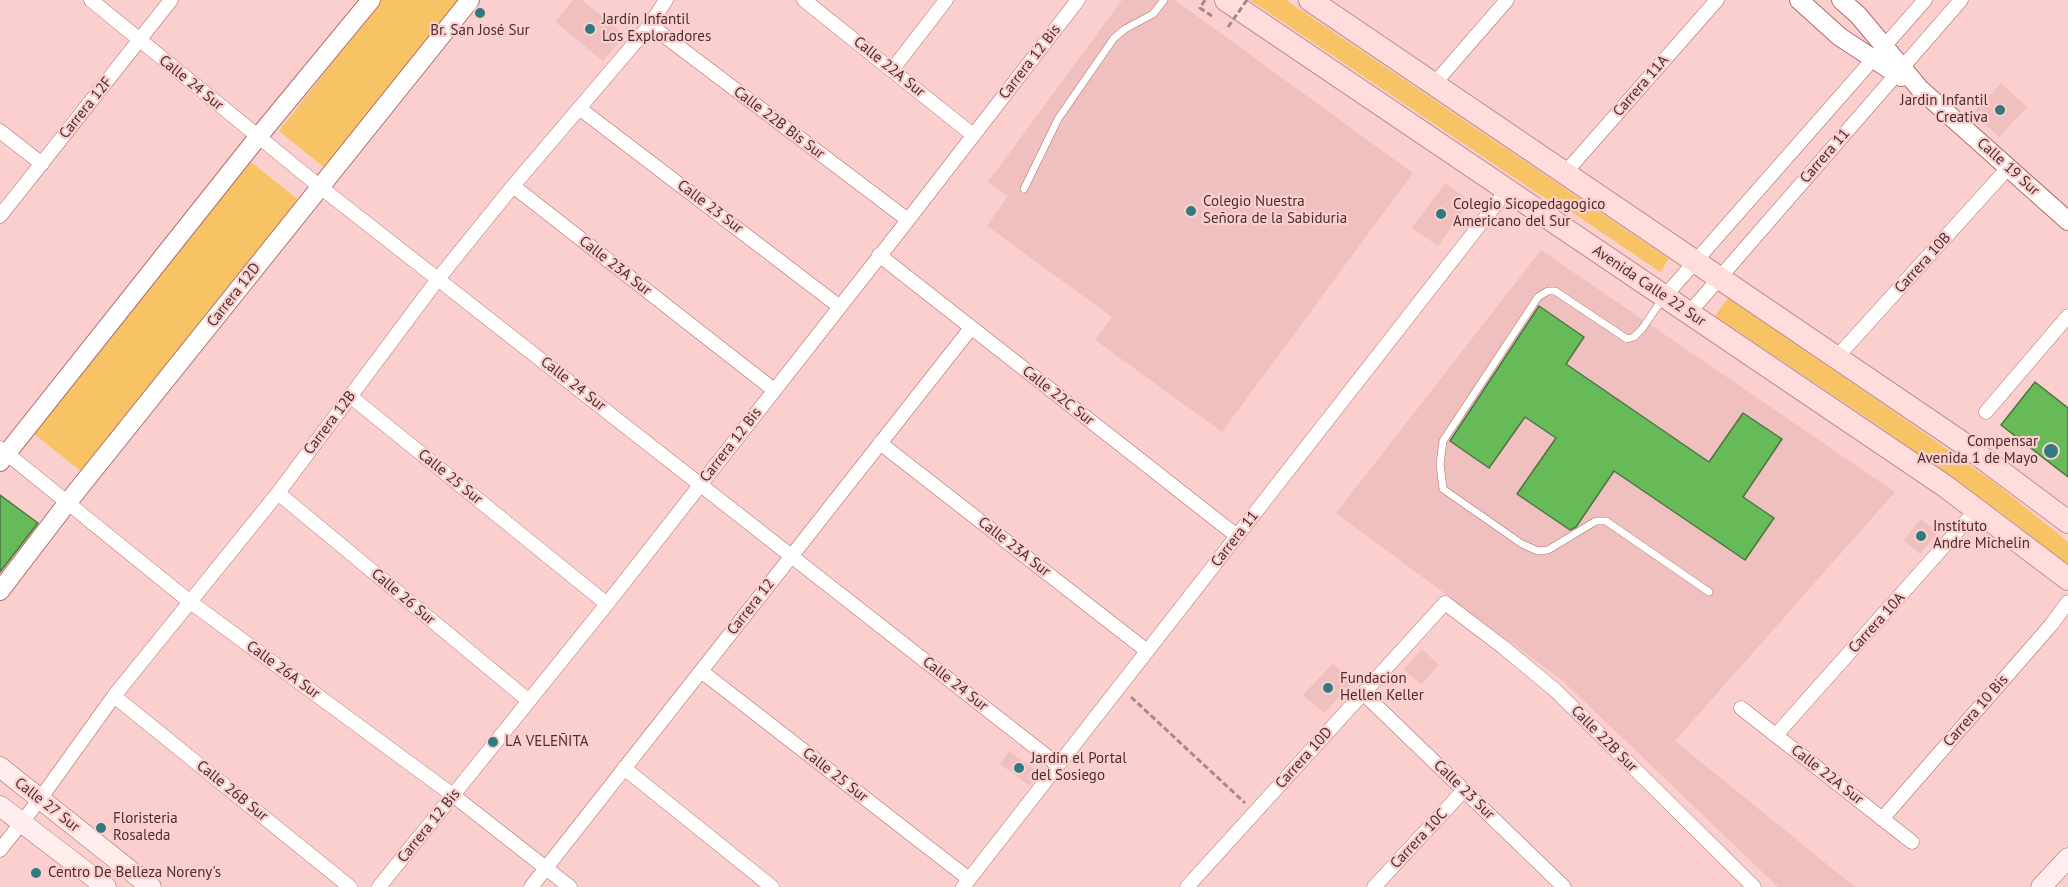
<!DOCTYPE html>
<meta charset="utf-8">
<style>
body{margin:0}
canvas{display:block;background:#fbcfcd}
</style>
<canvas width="2068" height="887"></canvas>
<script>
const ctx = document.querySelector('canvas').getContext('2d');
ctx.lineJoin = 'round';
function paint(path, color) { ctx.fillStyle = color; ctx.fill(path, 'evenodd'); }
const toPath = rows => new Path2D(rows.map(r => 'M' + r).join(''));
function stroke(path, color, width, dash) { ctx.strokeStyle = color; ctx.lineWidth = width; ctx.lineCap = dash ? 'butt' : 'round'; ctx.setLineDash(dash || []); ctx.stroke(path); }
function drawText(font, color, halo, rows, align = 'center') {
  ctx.font = font + ' "PT Sans",sans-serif'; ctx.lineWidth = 4.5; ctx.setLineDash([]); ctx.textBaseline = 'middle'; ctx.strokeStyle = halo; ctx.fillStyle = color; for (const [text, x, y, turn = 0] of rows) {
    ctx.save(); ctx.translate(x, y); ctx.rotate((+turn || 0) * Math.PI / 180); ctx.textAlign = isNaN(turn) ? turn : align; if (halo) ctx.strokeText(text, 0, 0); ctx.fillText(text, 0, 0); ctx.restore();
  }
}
paint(toPath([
 [573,0,582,0,625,35,603,61,555,22],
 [1122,0,1175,0,1413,173,1222,432,1095,340,1112,317,987,226,1008,196,988,182],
 [2001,83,2027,107,1999,137,1973,113],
 [1445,183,1470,201,1438,246,1412,228],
 [1541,250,1895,492,1675,741,1855,887,1778,887,1563,681,1336,513],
 [1921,519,1938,532,1920,554,1903,540],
 [1422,649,1439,665,1421,685,1404,669],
 [1333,663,1353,682,1324,713,1303,695],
 [1009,751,1039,773,1030,786,1000,764]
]), '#f0c0be');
paint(toPath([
 [381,0,464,0,326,169,279,131],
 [1250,0,1286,0,1669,259,1660,272,1566,208,1540,195],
 [251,162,301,202,83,473,33,433],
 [1728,298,1890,409,1999,486,2068,542,2068,565,2000,512,1879,426,1715,316]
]), '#f7c364');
const building = toPath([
 [1539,306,1584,337,1566,364,1709,462,1743,413,1782,439,1743,497,1774,518,1745,560,1614,471,1576,527,1570,530,1517,494,1556,438,1525,417,1489,468,1450,441,1539,306],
 [2035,382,2068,408,2068,477,2001,425,2035,382],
 [0,495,38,523,0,572,0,495]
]);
paint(building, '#66bb58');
stroke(building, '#4c7445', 1.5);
const service = toPath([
 [1024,189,1058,119,1114,38,1125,29,1153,14,1164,0],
 [1663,298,1642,329,1634,337,1627,339,1555,291,1548,291,1538,297,1443,441,1440,464,1443,489,1522,544,1538,551,1548,550,1596,521,1606,521,1709,592]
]);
const minor = toPath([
 [91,0,319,186,1058,765],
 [804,0,973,135],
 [650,25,908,220],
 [892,70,946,0],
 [1434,84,1507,0],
 [579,108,840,307],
 [0,131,42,164],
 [1565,173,1717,0],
 [513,186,774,390],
 [0,216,171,0],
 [879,255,1237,536],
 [1665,296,1925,0],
 [1689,313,1961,0],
 [1837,357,2008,168],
 [350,396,607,604],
 [1986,412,2068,316],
 [880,443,1147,651],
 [0,448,189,601,454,796,570,887],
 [278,493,529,701],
 [701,671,969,879],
 [1363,693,1564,887],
 [114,696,350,887],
 [1741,708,1912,842],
 [1776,735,1977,509],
 [624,768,772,887],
 [1882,819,2051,625,2068,602],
 [0,850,40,799,114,696,278,493,438,279,513,186,650,25,666,0],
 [379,887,607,604,908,220,1078,0],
 [531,887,971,328],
 [963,887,1507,190],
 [1187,887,1445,603,1503,647,1555,690,1754,887],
 [1374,887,1464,790]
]);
const tertiary = toPath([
 [1799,0,1840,37,1901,77],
 [1841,0,1858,15,1920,89,2068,221],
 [0,462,258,137,371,0],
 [0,591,68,502,470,0]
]);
const secondary = toPath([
 [0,767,151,887],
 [0,806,106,887],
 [2041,887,2068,858]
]);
const primary = toPath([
 [1226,0,1945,486,2068,579],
 [1310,0,1961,442,2068,522]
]);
stroke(service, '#af6e6d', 8);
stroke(minor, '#af6e6d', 15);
stroke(tertiary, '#af6e6d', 20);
stroke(secondary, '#af6e6d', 21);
stroke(primary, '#c09190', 24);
stroke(toPath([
 [1205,0,1200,8,1212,16],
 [1131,697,1245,803]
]), '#ac8786', 3, [6, 3]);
stroke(service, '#fff', 7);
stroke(minor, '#fff', 14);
stroke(tertiary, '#fff', 18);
stroke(secondary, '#ffeeed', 20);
stroke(primary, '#ffdddc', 22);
stroke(toPath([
 [1228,27,1247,0]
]), '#ac8786', 3, [6, 3]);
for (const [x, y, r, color] of [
 [480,13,6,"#317a7f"],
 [590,29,6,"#317a7f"],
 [2000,110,6,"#317a7f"],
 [1191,211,6,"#317a7f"],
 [1441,214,6,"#317a7f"],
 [2051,451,8,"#317a7f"],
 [1921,536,6,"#317a7f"],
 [1328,688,6,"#317a7f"],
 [493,742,6,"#317a7f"],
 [1019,768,6,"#317a7f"],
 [101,828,6,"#317a7f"],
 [36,873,6,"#317a7f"]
]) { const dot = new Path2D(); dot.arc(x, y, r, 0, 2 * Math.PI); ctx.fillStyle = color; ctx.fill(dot); stroke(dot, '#fbcfcd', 2); }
drawText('15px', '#4b2f2e', '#fbcfcd', [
 ["Jardín Infantil",602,20],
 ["Los Exploradores",602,37],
 ["Br. San José Sur",480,31,"center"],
 ["Jardin Infantil",1988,101,"right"],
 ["Creativa",1988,118,"right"],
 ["Colegio Nuestra",1203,202],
 ["Señora de la Sabiduria",1203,219],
 ["Colegio Sicopedagogico",1453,205],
 ["Americano del Sur",1453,222],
 ["Compensar",2038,442,"right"],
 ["Avenida 1 de Mayo",2038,459,"right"],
 ["Instituto",1933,527],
 ["Andre Michelin",1933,544],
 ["Fundacion",1340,679],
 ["Hellen Keller",1340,696],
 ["LA VELEÑITA",505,742],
 ["Jardin el Portal",1031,759],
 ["del Sosiego",1031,776],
 ["Floristeria",113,819],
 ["Rosaleda",113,836],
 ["Centro De Belleza Noreny's",48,873]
], 'left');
drawText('15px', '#4b2f2e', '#fbcfcd', [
 ["Carrera 12 Bis",1030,62,-52],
 ["Calle 22A Sur",889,67,39],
 ["Calle 24 Sur",191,83,39],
 ["Carrera 11A",1641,86,-49],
 ["Carrera 12F",86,108,-51],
 ["Calle 22B Bis Sur",779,123,37],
 ["Carrera 11",1825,156,-49],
 ["Calle 19 Sur",2008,167,42],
 ["Calle 23 Sur",710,207,37],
 ["Carrera 10B",1923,263,-48],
 ["Calle 23A Sur",615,266,38],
 ["Avenida Calle 22 Sur",1649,286,34],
 ["Carrera 12D",234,295,-52],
 ["Calle 24 Sur",573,384,38],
 ["Calle 22C Sur",1058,396,38],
 ["Carrera 12B",330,423,-53],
 ["Carrera 12 Bis",731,445,-52],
 ["Calle 25 Sur",450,477,39],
 ["Carrera 11",1235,539,-52],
 ["Calle 23A Sur",1014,547,38],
 ["Calle 26 Sur",403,597,40],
 ["Carrera 12",751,607,-52],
 ["Carrera 10A",1877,623,-48],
 ["Calle 26A Sur",283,670,36],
 ["Calle 24 Sur",955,684,38],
 ["Carrera 10 Bis",1976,711,-49],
 ["Calle 22B Sur",1604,739,45],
 ["Carrera 10D",1304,758,-48],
 ["Calle 25 Sur",835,775,38],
 ["Calle 22A Sur",1827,775,38],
 ["Calle 23 Sur",1464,790,44],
 ["Calle 26B Sur",232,791,39],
 ["Calle 27 Sur",47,805,38],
 ["Carrera 12 Bis",429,826,-51],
 ["Carrera 10C",1419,839,-47]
]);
</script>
